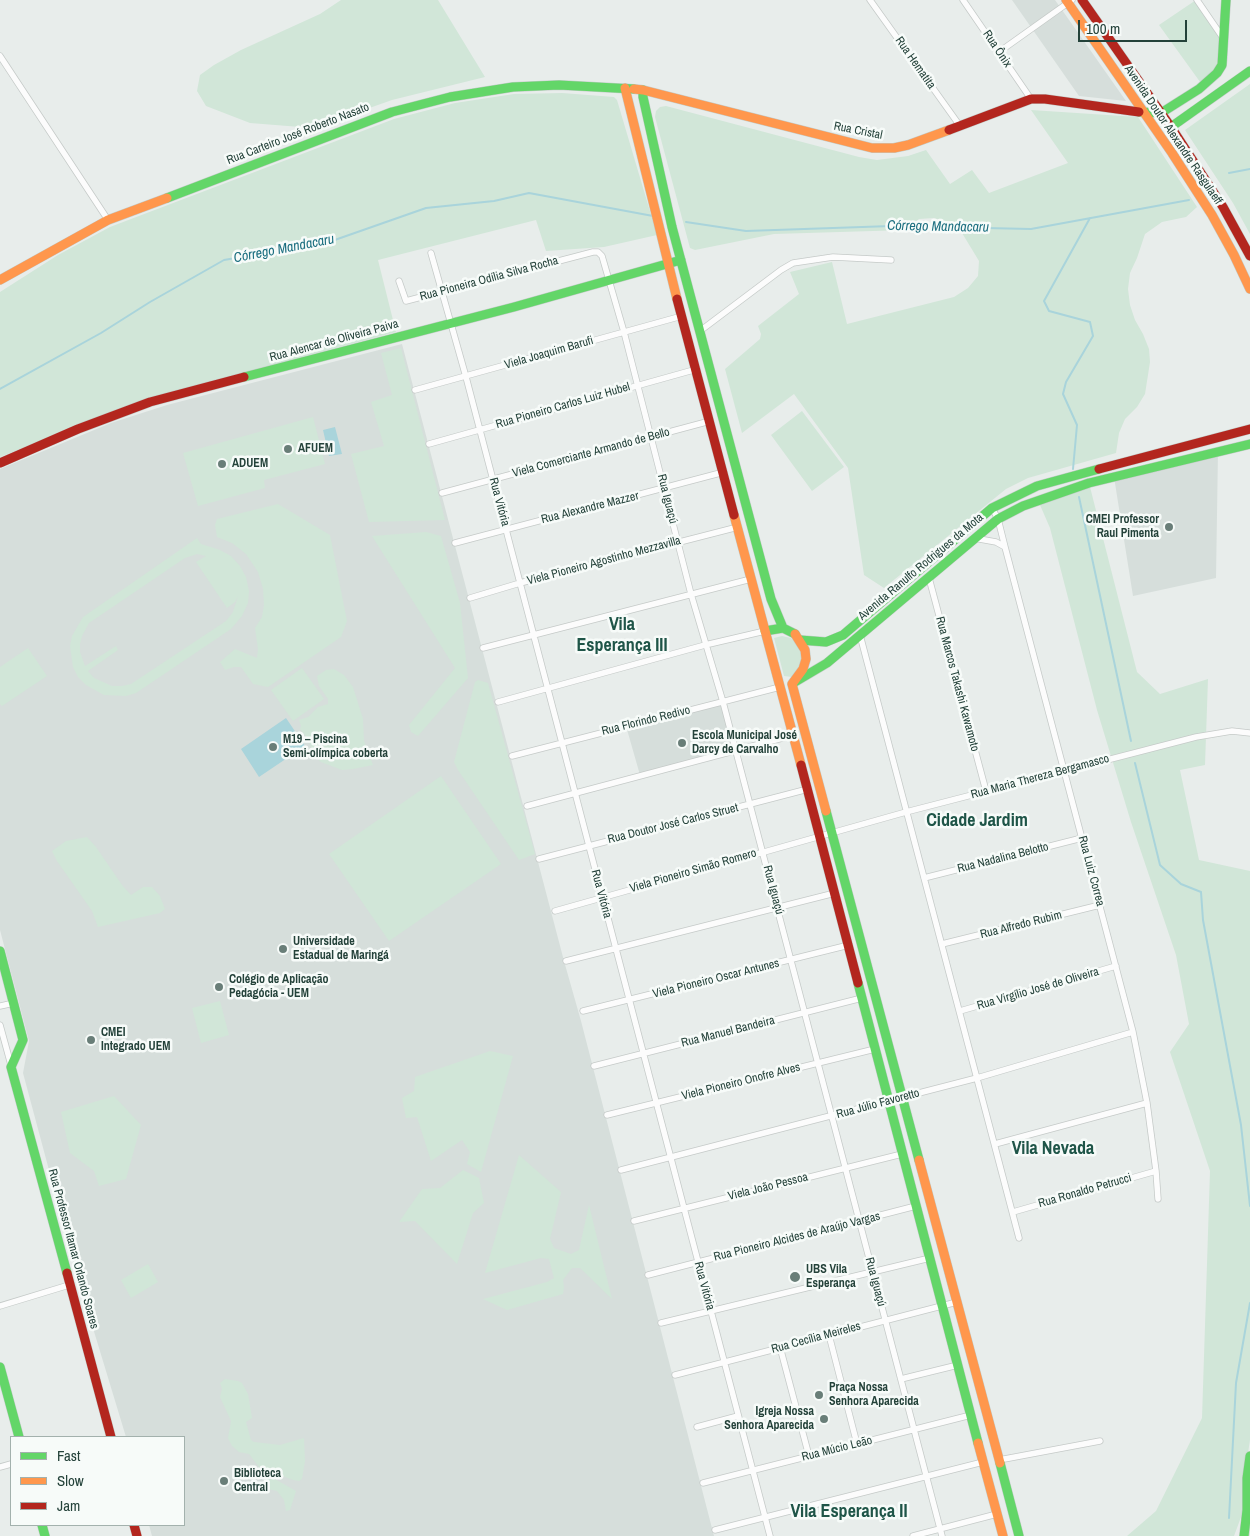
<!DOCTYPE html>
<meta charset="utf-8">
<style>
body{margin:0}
#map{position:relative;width:1250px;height:1536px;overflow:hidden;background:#e8edeb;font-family:"Archivo Narrow",sans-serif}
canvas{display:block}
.legend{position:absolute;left:10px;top:1436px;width:175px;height:90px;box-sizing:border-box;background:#f7fbf9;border:1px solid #a3b1ad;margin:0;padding:6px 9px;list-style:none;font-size:15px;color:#24423a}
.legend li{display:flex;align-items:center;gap:10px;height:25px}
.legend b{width:25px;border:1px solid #a3b1ad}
.scale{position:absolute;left:1078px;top:20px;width:109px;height:22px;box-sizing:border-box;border:2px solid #24423a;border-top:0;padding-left:6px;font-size:15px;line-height:18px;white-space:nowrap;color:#24423a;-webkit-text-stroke:4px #f7fbf9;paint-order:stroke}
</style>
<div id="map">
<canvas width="1250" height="1536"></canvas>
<ul class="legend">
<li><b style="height:6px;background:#63d668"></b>Fast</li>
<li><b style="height:6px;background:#ff974d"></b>Slow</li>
<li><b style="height:6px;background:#b3261e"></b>Jam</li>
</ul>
<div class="scale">100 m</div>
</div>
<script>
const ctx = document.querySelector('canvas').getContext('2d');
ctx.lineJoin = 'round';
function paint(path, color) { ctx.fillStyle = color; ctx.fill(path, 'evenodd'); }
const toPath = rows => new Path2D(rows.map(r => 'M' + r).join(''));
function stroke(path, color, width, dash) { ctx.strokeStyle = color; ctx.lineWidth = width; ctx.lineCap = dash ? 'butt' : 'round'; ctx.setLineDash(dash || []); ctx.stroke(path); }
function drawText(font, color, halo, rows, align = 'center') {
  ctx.font = font + ' "Archivo Narrow",sans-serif'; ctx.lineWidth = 5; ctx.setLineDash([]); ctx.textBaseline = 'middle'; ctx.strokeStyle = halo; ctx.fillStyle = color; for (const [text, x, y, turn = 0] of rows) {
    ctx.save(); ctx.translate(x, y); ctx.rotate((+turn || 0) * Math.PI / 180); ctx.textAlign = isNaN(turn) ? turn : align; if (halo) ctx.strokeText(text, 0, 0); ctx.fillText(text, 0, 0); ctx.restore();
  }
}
paint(toPath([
 [1012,0,1055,0,1126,101,1079,96],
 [402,344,564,961,581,1021,714,1536,152,1536,149,1525,184,1525,184,1437,126,1437,79,1282,23,1073,29,1041,0,930,0,469,111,423,167,405],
 [1218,451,1216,578,1133,596,1114,477],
 [723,702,736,750,640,775,626,726]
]), '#d6dedb');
paint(toPath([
 [341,0,438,0,485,77,392,100,313,128,250,123,206,106,197,91,200,75,214,65,241,50,320,14],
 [1196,0,1225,39,1222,65,1203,86,1159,25],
 [1250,84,1250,234,1233,203,1185,130],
 [562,93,614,97,617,100,657,235,604,247,546,251,536,220,378,260,396,332,149,398,0,457,0,292,58,255,110,227,394,119,455,103,514,94],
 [666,106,859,157,877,160,908,156,926,150,950,184,972,170,989,193,1068,163,1031,110,1138,117,1197,207,1186,217,1162,222,1145,234,1137,258,1130,273,1128,289,1130,305,1135,320,1143,334,1149,349,1150,362,1145,394,1137,407,1125,419,1119,433,1116,453,1028,478,1006,489,884,588,864,575,848,468,794,394,742,433,725,369,760,339,761,334,758,326,799,294,790,272,832,262,847,324,954,297,968,288,978,276,979,261,962,233,949,223,934,218,919,219,906,230,774,234,695,250,690,248,655,117,656,111,660,107],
 [401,348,445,520,369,522,351,454,384,446,371,402,392,395,381,353],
 [802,411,844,467,812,491,771,435],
 [313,417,325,464,264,480,265,488,198,506,183,453],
 [1089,483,1137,672,1160,694,1208,679,1205,765,1180,770,1199,860,1250,871,1250,1440,1245,1473,1244,1509,1234,1536,1127,1536,1156,1511,1202,1418,1210,1171,1170,1052,1189,1024,1176,955,1131,822,1097,710,1050,528,1037,498],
 [278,504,330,535,347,621,341,637,268,687,253,684,241,667,234,667,225,670,220,662,235,649,257,658,258,649,255,628,262,617,264,605,263,589,258,572,246,554,232,543,217,537,215,525,217,519],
 [426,532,441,536,460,603,468,678,418,736,411,732,409,725,455,668,372,536],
 [197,538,201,544,220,550,231,556,240,566,246,577,249,591,248,603,242,616,231,629,136,693,126,696,104,695,86,685,78,677,73,667,70,646,72,636,83,617],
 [197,554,206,556,196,562,227,608,235,602,238,596,233,612,226,621,131,684,122,686,112,686,94,678,88,671,118,650,116,646,85,666,80,652,80,644,82,636,89,623,185,558],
 [782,636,791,638,795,641,802,655,802,664,794,676,792,677,784,676,774,638],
 [28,648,47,676,2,706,0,704,0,667],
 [302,668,324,699,293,721,271,690],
 [334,669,344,675,353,687,363,719,364,741,373,765,353,769,342,770,321,762,314,756,308,739,300,729,301,726,299,720,308,717,318,707,328,704,328,699,319,686,317,676,326,670],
 [478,680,488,683,535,854,519,860,458,770,454,762,475,682],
 [441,776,501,864,389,941,329,854],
 [87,837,96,847,122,885,131,895,143,887,152,887,160,896,165,909,160,913,98,927,92,911,57,861,52,851,66,841],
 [220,1001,229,1035,201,1043,192,1008],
 [490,1051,513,1056,481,1172,467,1164,470,1152,462,1140,431,1161,417,1117,406,1118,402,1098,414,1091,415,1077],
 [114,1096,141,1125,126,1179,99,1186,94,1171,70,1153,61,1112],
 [519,1155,561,1192,550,1239,554,1248,571,1254,579,1250,589,1205,612,1299,580,1268,572,1268,563,1280,564,1287,563,1294,507,1310,483,1299,547,1282,554,1278,549,1259,541,1258,485,1273],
 [463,1170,479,1178,484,1203,473,1213,457,1264,415,1221,399,1222,422,1189,440,1188],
 [148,1264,158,1282,131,1298,121,1280],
 [225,1379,238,1381,242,1383,248,1394,252,1418,246,1422,251,1440,254,1442,280,1445,304,1438,305,1461,302,1479,299,1481,293,1480,259,1467,249,1454,239,1452,232,1446,228,1438,231,1421,220,1397,222,1389,220,1383],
 [266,1477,273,1478,296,1491,290,1510,286,1511,284,1500,277,1491,263,1488,263,1484]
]), '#d1e6d8');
paint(toPath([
 [335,427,342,454,329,456,323,430],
 [286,718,305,746,259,777,241,749]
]), '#a9d4db');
stroke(toPath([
 [1229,173,1250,169],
 [686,222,746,231,891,226,1031,229,1189,200],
 [0,389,101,333,150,302,224,260,329,242,426,208,494,201,529,193,653,216],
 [1073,469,1077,425,1063,394,1066,382,1093,336,1090,322,1049,311,1044,301,1090,218],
 [1079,497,1131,741],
 [1135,763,1160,865,1181,884,1201,892,1203,920,1241,1125,1250,1206],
 [1229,1518,1236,1383,1250,1303]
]), '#a9d4db', 2);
const street = toPath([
 [870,0,960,126],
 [963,0,1031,99],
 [1197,0,1223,38],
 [999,52,1072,0],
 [0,56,108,220],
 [431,253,466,377,770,1536],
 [399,281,406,301,593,252,598,252,602,256,624,332,691,594,723,702,942,1536],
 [700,331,781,270,793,263,833,257,891,260],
 [415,390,682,316],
 [429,444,697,369],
 [442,493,710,421],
 [974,538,996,542,1005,547,998,519,992,508],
 [455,543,724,472],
 [1005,547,1133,1032,1147,1103,1156,1171,1158,1199],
 [929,578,986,791],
 [470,598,520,583,738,527],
 [860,635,1019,1238],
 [483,648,751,579],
 [498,702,705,645,765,631],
 [512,756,780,687],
 [527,806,794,735],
 [539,859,808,789],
 [924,878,1082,838],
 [555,911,906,812,1196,737,1232,731,1250,733],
 [942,944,1100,905],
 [566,961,835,893],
 [0,1006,14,1003],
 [583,1011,849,945],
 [960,1011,1116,966],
 [0,1025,11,1065],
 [594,1066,862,998],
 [607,1115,875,1049],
 [995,1144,1147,1103],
 [621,1170,977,1078,1133,1032],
 [1013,1212,1156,1171],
 [634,1221,902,1154],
 [648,1275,916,1206],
 [0,1306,69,1285],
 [661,1323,930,1258],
 [829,1335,857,1444],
 [780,1347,809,1456],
 [675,1375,957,1302],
 [901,1379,958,1365],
 [697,1427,738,1416],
 [999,1460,1100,1441],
 [0,1467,11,1464],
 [703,1483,971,1415],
 [715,1530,983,1462],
 [913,1536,997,1514]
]);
const fast = toPath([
 [643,90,643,97,672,227,771,599,783,628,795,634],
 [1139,112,1161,113,1199,89,1217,73,1222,65,1226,0],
 [1171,127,1250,71],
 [167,198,392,112,450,97,513,87,559,85,634,89],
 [244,377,514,307,681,260],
 [765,631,783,628],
 [800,640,826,642,843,635,992,508,1037,486,1099,469],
 [795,682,827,663,998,519,1023,506,1089,483,1250,444],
 [826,811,919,1160],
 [0,951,23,1040,11,1067,67,1273],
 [858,983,978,1443],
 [0,1367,19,1437],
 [1000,1463,1019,1536],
 [42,1525,45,1536],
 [1244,1536,1247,1510,1247,1478,1250,1456]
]);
const slow = toPath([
 [1066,0,1172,153,1212,215,1234,255,1250,289],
 [625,88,677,299],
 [634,89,643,90,872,148,894,148,908,145,949,130],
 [0,280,108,220,167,198],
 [734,515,801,765],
 [795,634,805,650,806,659,803,669,792,684,826,811],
 [919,1160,1000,1463],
 [978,1443,1003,1536]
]);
const jam = toPath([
 [1082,0,1171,127,1223,207,1250,256],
 [949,130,1031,99,1045,99,1139,112],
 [677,299,734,515],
 [0,463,78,429,150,402,244,377],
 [1099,469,1250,429],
 [801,765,858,983],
 [67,1273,111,1437],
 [134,1525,137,1536]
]);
stroke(street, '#c5cac8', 7);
stroke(fast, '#c3cbc8', 10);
stroke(slow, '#c3cbc8', 10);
stroke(jam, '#c3cbc8', 10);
stroke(street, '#fcfcfc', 5.5);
stroke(fast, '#63d668', 9);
stroke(slow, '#ff974d', 9);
stroke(jam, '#b3261e', 9);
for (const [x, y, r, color] of [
 [288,449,5,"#697e78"],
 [222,464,5,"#697e78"],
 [1169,527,5,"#697e78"],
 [682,743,5,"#697e78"],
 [273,747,5,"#697e78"],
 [283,949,5,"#697e78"],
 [219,987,5,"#697e78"],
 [91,1040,5,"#697e78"],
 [795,1277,6,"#697e78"],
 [819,1395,5,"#697e78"],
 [824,1419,5,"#697e78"],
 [224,1481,5,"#697e78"]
]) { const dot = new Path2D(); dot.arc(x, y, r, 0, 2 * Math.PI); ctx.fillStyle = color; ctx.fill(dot); stroke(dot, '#f7fbf9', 2); }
drawText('12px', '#24423a', '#f7fbf9', [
 ["Rua Ônix",997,49,56],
 ["Rua Hematita",915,63,55],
 ["Rua Cristal",858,131,11],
 ["Rua Carteiro José Roberto Nasato",298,134,-21],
 ["Avenida Doutor Alexandre Rasgulaeff",1173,135,56],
 ["Rua Pioneira Odília Silva Rocha",489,279,-15],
 ["Rua Alencar de Oliveira Paiva",334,341,-15],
 ["Viela Joaquim Barufi",549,353,-16],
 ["Rua Pioneiro Carlos Luiz Hubel",563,406,-16],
 ["Viela Comerciante Armando de Bello",591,453,-15],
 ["Rua Iguaçú",667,499,76],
 ["Rua Vitória",499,502,75],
 ["Rua Alexandre Mazzer",590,508,-14],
 ["Viela Pioneiro Agostinho Mezzavilla",604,561,-15],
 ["Avenida Ranulfo Rodrigues da Mota",921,567,-40],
 ["Rua Marcos Takashi Kawamoto",957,684,75],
 ["Rua Florindo Redivo",646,721,-14],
 ["Rua Maria Thereza Bergamasco",1040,777,-15],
 ["Rua Doutor José Carlos Struet",673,824,-14],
 ["Rua Nadalina Belotto",1003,858,-14],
 ["Viela Pioneiro Simão Romero",693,871,-16],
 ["Rua Luiz Correa",1091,871,75],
 ["Rua Iguaçú",773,890,75],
 ["Rua Vitória",601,894,75],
 ["Rua Alfredo Rubim",1021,925,-14],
 ["Viela Pioneiro Oscar Antunes",716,979,-14],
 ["Rua Virgílio José de Oliveira",1038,989,-16],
 ["Rua Manuel Bandeira",728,1032,-14],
 ["Viela Pioneiro Onofre Alves",741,1082,-14],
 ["Rua Júlio Favoretto",878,1104,-15],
 ["Viela João Pessoa",768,1187,-14],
 ["Rua Ronaldo Petrucci",1085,1191,-16],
 ["Rua Pioneiro Alcides de Araújo Vargas",797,1237,-14],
 ["Rua Professor Itamar Orlando Soares",73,1249,75],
 ["Rua Iguaçú",875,1282,75],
 ["Rua Vitória",704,1286,75],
 ["Rua Cecília Meireles",816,1338,-15],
 ["Rua Múcio Leão",837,1449,-14]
]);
drawText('bold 12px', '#24423a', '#f7fbf9', [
 ["AFUEM",298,449],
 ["ADUEM",232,464],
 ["CMEI Professor",1159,520,"right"],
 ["Raul Pimenta",1159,534,"right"],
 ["Escola Municipal José",692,736],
 ["Darcy de Carvalho",692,750],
 ["M19 – Piscina",283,740],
 ["Semi-olímpica coberta",283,754],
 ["Universidade",293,942],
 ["Estadual de Maringá",293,956],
 ["Colégio de Aplicação",229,980],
 ["Pedagócia - UEM",229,994],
 ["CMEI",101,1033],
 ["Integrado UEM",101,1047],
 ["UBS Vila",806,1270],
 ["Esperança",806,1284],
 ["Praça Nossa",829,1388],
 ["Senhora Aparecida",829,1402],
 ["Igreja Nossa",814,1412,"right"],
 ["Senhora Aparecida",814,1426,"right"],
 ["Biblioteca",234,1474],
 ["Central",234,1488]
], 'left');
drawText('italic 14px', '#1c6f80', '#f7fbf9', [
 ["Córrego Mandacaru",938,227,1],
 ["Córrego Mandacaru",284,249,-11]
]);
drawText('bold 18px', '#1f5548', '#f7fbf9', [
 ["Vila",622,625],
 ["Esperança III",622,646],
 ["Cidade Jardim",977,821],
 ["Vila Nevada",1053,1149],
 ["Vila Esperança II",849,1512]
]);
</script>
